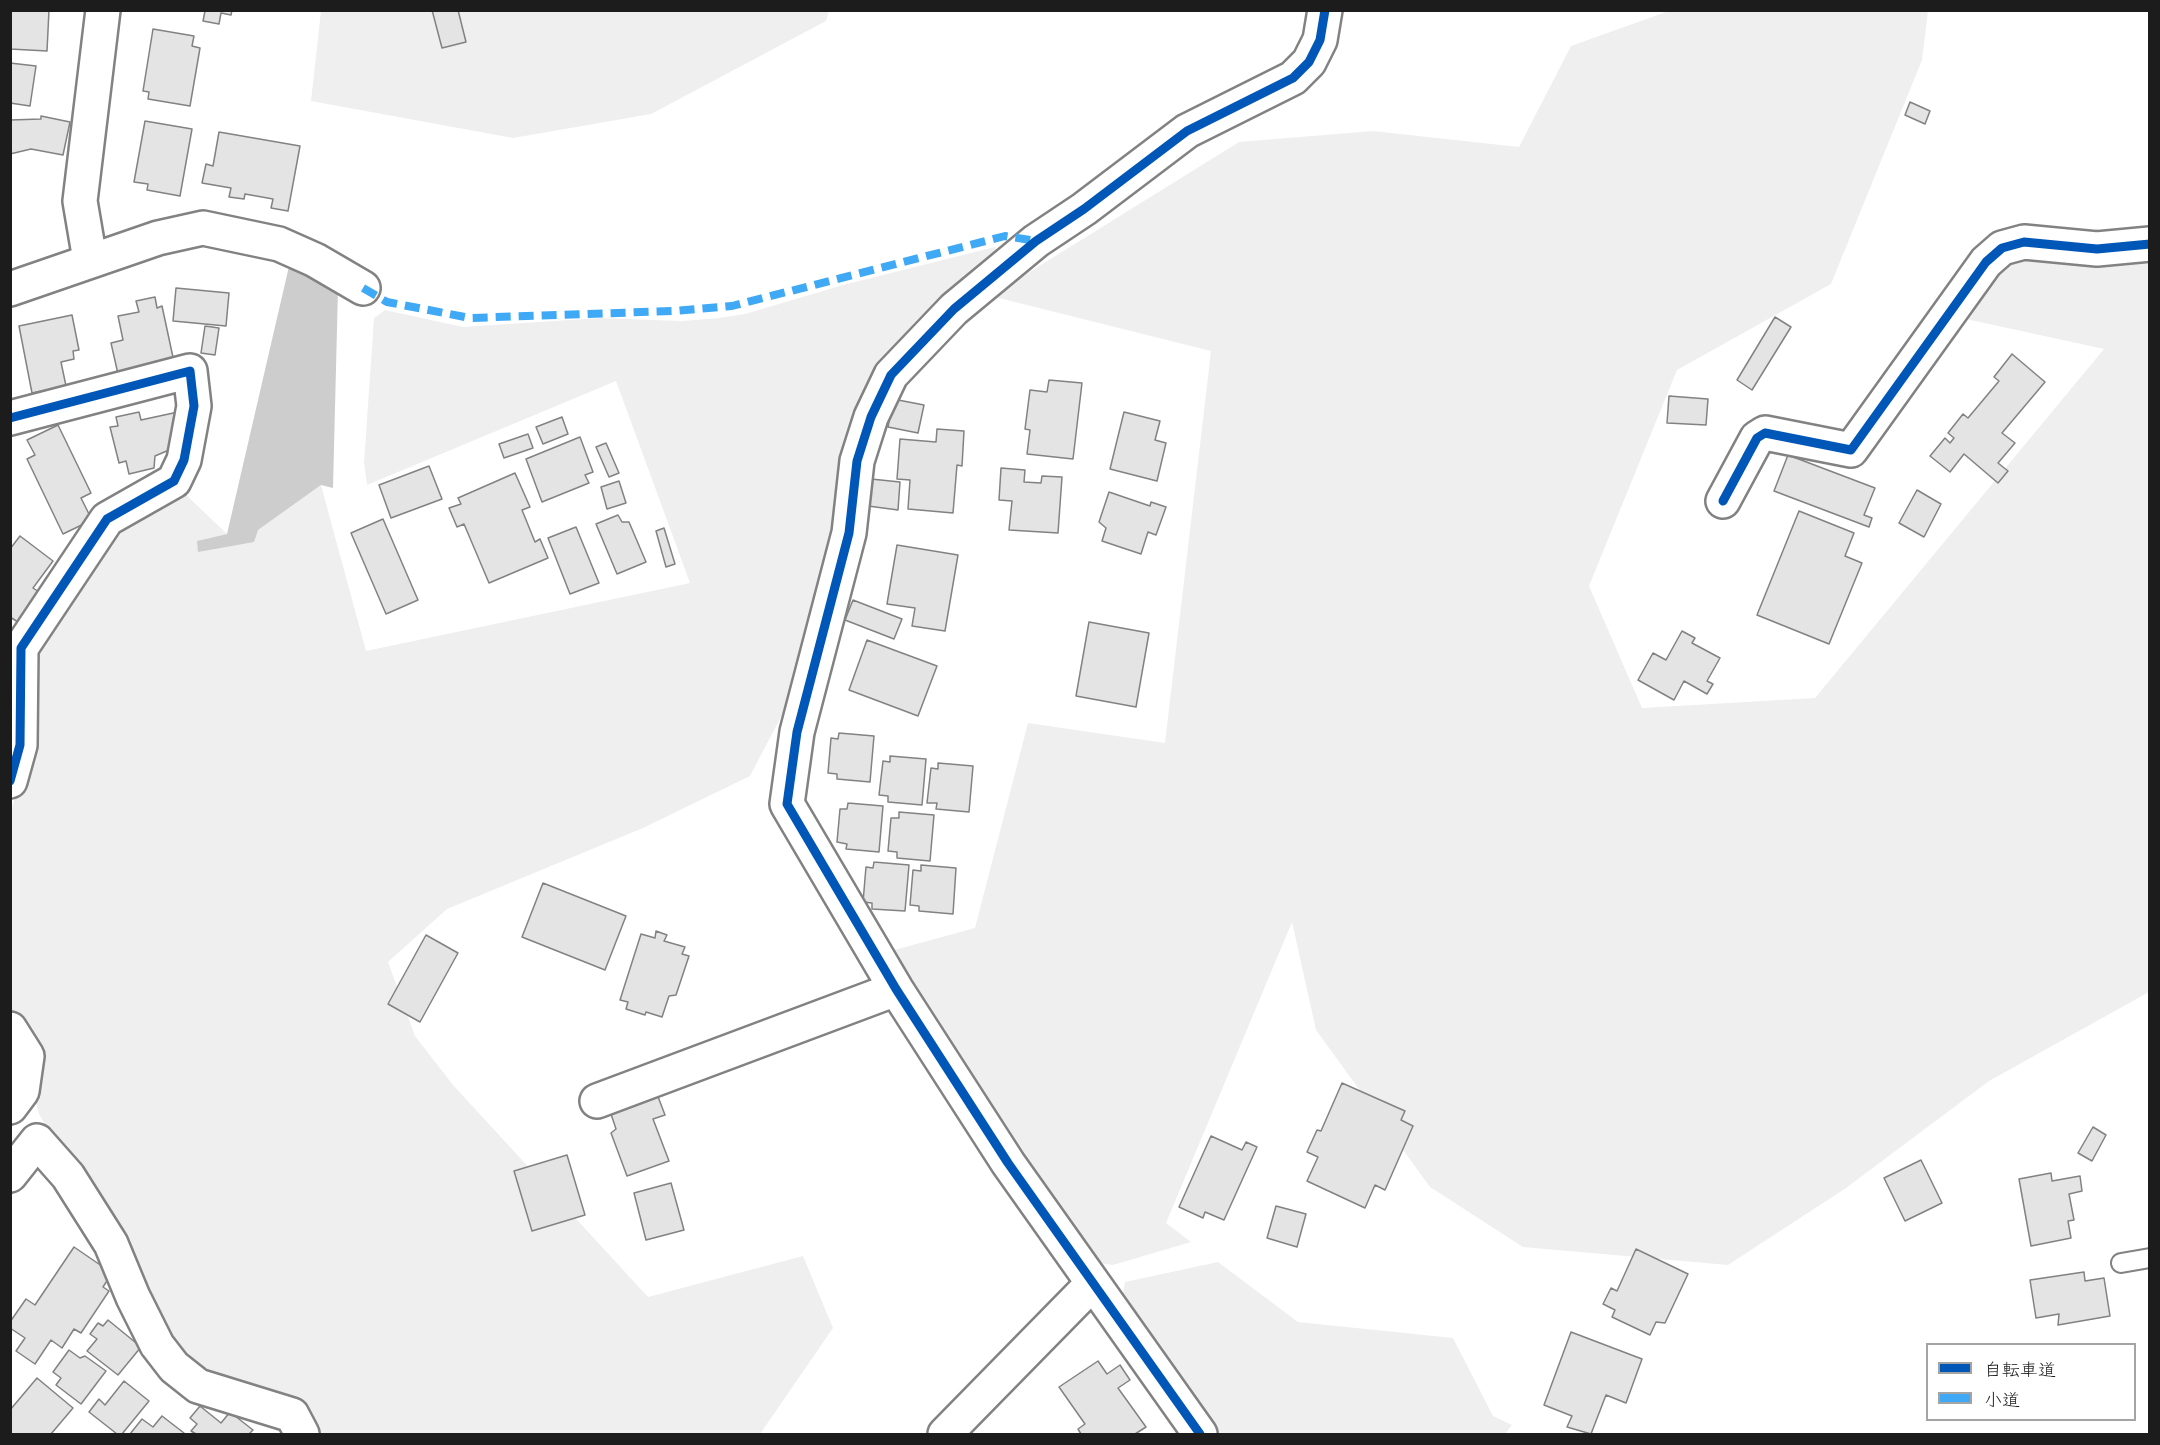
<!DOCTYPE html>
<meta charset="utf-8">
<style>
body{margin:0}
#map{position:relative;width:2160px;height:1445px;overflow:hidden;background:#fff;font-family:"Balsamiq Sans","Klee One",sans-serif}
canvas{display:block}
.frame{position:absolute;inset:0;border:12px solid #1c1c1c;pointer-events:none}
.legend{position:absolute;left:1926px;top:1343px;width:210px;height:78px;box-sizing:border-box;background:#fff;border:2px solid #a4a4a4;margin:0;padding:8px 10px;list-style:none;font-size:18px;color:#1c1c1c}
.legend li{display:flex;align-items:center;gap:12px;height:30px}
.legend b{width:30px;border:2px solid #a4a4a4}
</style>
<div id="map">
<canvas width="2160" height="1445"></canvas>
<div class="frame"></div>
<ul class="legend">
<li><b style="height:8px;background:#0057b8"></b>自転車道</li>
<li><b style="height:8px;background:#3fa9f5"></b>小道</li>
</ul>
</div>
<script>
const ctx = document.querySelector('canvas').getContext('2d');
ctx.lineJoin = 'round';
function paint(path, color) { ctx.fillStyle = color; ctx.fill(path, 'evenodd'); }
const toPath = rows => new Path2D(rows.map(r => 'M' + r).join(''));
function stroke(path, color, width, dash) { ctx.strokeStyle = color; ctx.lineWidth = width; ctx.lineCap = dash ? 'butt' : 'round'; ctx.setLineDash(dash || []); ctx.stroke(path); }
paint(toPath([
 [321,11,829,11,826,21,651,114,513,138,311,101],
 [1669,11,1928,11,1922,60,1831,284,1677,370,1589,586,1642,708,1815,698,2104,349,1957,317,2006,260,2024,253,2149,255,2149,992,1989,1081,1846,1188,1728,1265,1523,1247,1430,1187,1316,1030,1292,922,1166,1223,1191,1242,1113,1265,1097,1263,1083,1256,887,952,975,928,1028,723,1165,743,1211,351,991,296,1239,142,1373,131,1519,147,1571,46],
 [995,247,997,255,888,367,839,505,794,692,750,776,643,828,447,909,388,962,415,1036,453,1085,648,1297,803,1256,833,1328,760,1434,314,1434,206,1380,179,1357,134,1273,39,1114,33,1090,38,1047,11,1012,11,812,32,731,32,650,118,526,180,489,227,534,197,541,258,530,321,485,366,651,690,583,616,381,367,485,364,463,374,318,385,310,463,327,600,318,682,321,719,318,745,314,843,285],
 [1218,1262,1298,1322,1453,1338,1493,1416,1512,1425,1505,1434,1219,1434,1206,1424,1122,1300,1125,1282]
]), '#efefef');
paint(toPath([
 [290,262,338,288,333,488,321,485,258,530,254,542,198,552,197,541,227,534]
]), '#cdcdcd');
const building = toPath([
 [10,10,49,10,47,51,10,49,10,10],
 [202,10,232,10,231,15,221,13,219,24,203,21,205,11,202,10],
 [432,10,458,10,466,42,442,48,432,10],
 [153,29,194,36,192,46,200,48,190,106,148,99,149,92,143,91,153,29],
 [10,63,36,66,30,106,10,103,10,63],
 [1910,102,1930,111,1925,124,1905,115,1910,102],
 [41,116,70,122,63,155,31,149,10,154,10,120,41,119,41,116],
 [145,121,192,129,180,196,147,190,148,184,134,182,145,121],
 [219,132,300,146,288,211,271,208,273,199,245,194,244,199,229,197,231,188,202,183,206,164,213,166,219,132],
 [176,288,229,293,226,326,173,321,176,288],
 [155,297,157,308,162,306,174,362,118,374,111,343,123,340,118,316,139,312,136,301,155,297],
 [72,315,79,350,73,351,74,359,61,362,66,386,32,393,19,326,72,315],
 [1775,317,1791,327,1752,390,1737,380,1775,317],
 [205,326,219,328,215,355,201,353,205,326],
 [2012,354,2045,382,2002,433,2015,443,1998,463,2008,471,1998,483,1964,454,1950,472,1930,456,1945,438,1950,443,1954,438,1948,433,1963,414,1968,418,1999,381,1994,377,2012,354],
 [1049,380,1082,383,1073,459,1027,454,1030,430,1025,429,1030,390,1047,392,1049,380],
 [1669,396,1708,399,1706,425,1667,423,1669,396],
 [893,399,924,405,918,433,888,427,893,399],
 [139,412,141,420,178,412,169,450,155,456,154,468,129,474,126,461,119,463,110,427,118,426,116,417,139,412],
 [1124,412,1160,421,1155,440,1166,443,1157,481,1110,469,1124,412],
 [562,417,568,434,543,444,536,427,562,417],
 [58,425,91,493,81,498,92,520,63,534,27,459,35,455,27,440,58,425],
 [937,429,964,431,962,466,957,465,953,513,908,509,910,480,897,479,900,439,936,442,937,429],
 [528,434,533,448,504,458,499,444,528,434],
 [580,437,593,472,585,475,589,483,542,502,526,459,580,437],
 [606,443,619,473,609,477,596,447,606,443],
 [1788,455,1875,488,1864,515,1872,518,1869,527,1774,491,1788,455],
 [429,466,442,499,391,518,379,485,429,466],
 [1001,468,1025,470,1024,482,1041,483,1042,476,1062,477,1058,533,1009,530,1012,501,999,500,1001,468],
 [515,473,530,507,522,510,535,542,540,539,548,558,489,583,464,524,457,527,449,508,461,504,458,498,515,473],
 [871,479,900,482,898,510,868,506,871,479],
 [619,481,626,503,607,509,601,487,619,481],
 [1917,490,1941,504,1924,537,1899,523,1917,490],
 [1109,492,1150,506,1151,502,1166,507,1156,535,1148,532,1141,554,1102,541,1106,528,1099,522,1109,492],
 [1799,511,1854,533,1845,556,1862,563,1829,644,1757,615,1799,511],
 [618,515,622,522,629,522,646,562,617,574,596,524,618,515],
 [383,519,418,600,386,614,351,533,383,519],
 [576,527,599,583,570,594,548,538,576,527],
 [664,528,675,564,666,567,656,531,664,528],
 [20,536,53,561,33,588,39,592,18,622,10,617,10,549,20,536],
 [897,545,958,555,945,631,912,626,915,608,887,604,897,545],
 [853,600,902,619,894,639,845,620,853,600],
 [1089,622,1149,633,1136,707,1076,696,1089,622],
 [1682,631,1695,638,1692,643,1720,658,1707,681,1713,684,1707,694,1684,681,1674,700,1638,680,1653,653,1666,660,1682,631],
 [867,640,937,666,918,716,849,690,867,640],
 [839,733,874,736,870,782,837,779,837,774,828,773,831,738,838,739,839,733],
 [890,756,926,759,922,805,888,802,888,796,879,795,883,761,890,762,890,756],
 [938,763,973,766,969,812,936,809,937,803,927,803,931,768,938,769,938,763],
 [848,803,883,806,879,852,846,849,847,844,837,842,840,809,847,809,848,803],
 [899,812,934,815,930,861,897,858,897,852,888,851,891,818,899,818,899,812],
 [874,862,909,865,905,911,872,909,872,903,863,902,866,867,873,868,874,862],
 [921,865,956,868,953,914,919,911,919,906,910,905,913,870,921,871,921,865],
 [543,883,626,916,605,970,522,937,543,883],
 [656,931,667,935,664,941,685,947,682,954,689,956,676,995,669,996,662,1017,646,1012,645,1015,626,1009,628,1002,620,1000,641,934,655,938,656,931],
 [426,935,458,953,420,1022,388,1004,426,935],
 [1342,1083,1405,1111,1401,1120,1413,1126,1385,1190,1375,1185,1365,1208,1307,1181,1318,1157,1307,1152,1317,1130,1321,1131,1342,1083],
 [657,1094,665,1115,653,1119,669,1161,627,1176,611,1133,616,1129,610,1111,657,1094],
 [2093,1127,2106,1135,2092,1161,2078,1153,2093,1127],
 [1211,1136,1242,1150,1246,1142,1257,1147,1224,1220,1205,1212,1203,1218,1179,1207,1211,1136],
 [567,1155,585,1215,532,1231,514,1171,567,1155],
 [1921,1160,1942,1203,1905,1221,1884,1178,1921,1160],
 [2051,1173,2052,1181,2080,1176,2082,1191,2069,1194,2074,1220,2068,1221,2071,1238,2031,1246,2019,1179,2051,1173],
 [671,1183,684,1230,646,1240,634,1193,671,1183],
 [1276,1206,1306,1214,1297,1247,1267,1238,1276,1206],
 [74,1247,112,1273,103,1287,109,1291,81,1333,74,1329,62,1348,51,1340,35,1364,16,1351,25,1338,10,1328,10,1322,26,1299,35,1305,74,1247],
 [1636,1249,1688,1274,1665,1323,1656,1322,1650,1335,1612,1317,1615,1310,1603,1304,1611,1288,1617,1291,1636,1249],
 [2084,1272,2085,1281,2104,1278,2110,1316,2058,1325,2059,1314,2036,1318,2030,1280,2084,1272],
 [108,1320,141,1347,118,1375,87,1351,97,1339,90,1334,98,1323,103,1326,108,1320],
 [1571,1332,1642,1359,1626,1403,1606,1395,1591,1434,1567,1427,1572,1416,1544,1405,1571,1332],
 [69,1350,80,1358,85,1356,106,1371,81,1404,56,1385,61,1378,53,1372,69,1350],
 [1098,1361,1107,1374,1120,1365,1130,1380,1118,1388,1146,1427,1135,1434,1081,1434,1078,1429,1085,1424,1059,1387,1098,1361],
 [37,1378,73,1408,51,1434,10,1434,10,1410,37,1378],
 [124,1381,149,1401,122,1434,117,1434,89,1412,99,1399,105,1405,124,1381],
 [200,1406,221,1423,230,1412,253,1430,249,1434,196,1434,191,1431,197,1424,190,1418,200,1406],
 [162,1416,184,1433,183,1434,130,1434,142,1419,153,1427,162,1416]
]);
paint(building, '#e4e4e4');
stroke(building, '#828282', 1.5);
const service = toPath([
 [2121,1263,2150,1258]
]);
const minor = toPath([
 [90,260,80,201,103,10],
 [10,289,158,238,203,228,279,244,315,260,363,288],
 [10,418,190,371,194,406,184,460,174,481,107,519,21,648,20,745,10,781],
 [1723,501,1757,438,1765,433,1851,450,1986,262,2002,248,2024,242,2097,249,2150,244],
 [10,1029,27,1056,22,1091,10,1107],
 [597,1101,896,989],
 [10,1175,37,1141,68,1176,111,1244,133,1297,157,1345,174,1367,198,1386,292,1415,302,1434],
 [945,1434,1093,1283],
 [1200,1434,1008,1163,896,989,787,804,797,732,849,533,857,461,871,417,891,375,954,309,1036,241,1084,209,1187,131,1293,78,1309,62,1320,40,1325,10]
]);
stroke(service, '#828282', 22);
stroke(minor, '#828282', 38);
stroke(service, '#fff', 18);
stroke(minor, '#fff', 33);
stroke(toPath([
 [363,288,387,302,470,318,673,311,732,306,1005,236,1036,241]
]), '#3fa9f5', 8, [15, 8]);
stroke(toPath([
 [10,418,190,371,194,406,184,460,174,481,107,519,21,648,20,745,10,781],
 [1723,501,1757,438,1765,433,1851,450,1986,262,2002,248,2024,242,2097,249,2150,244],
 [1200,1434,1008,1163,896,989,787,804,797,732,849,533,857,461,871,417,891,375,954,309,1036,241,1084,209,1187,131,1293,78,1309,62,1320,40,1325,10]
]), '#0057b8', 9);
</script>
